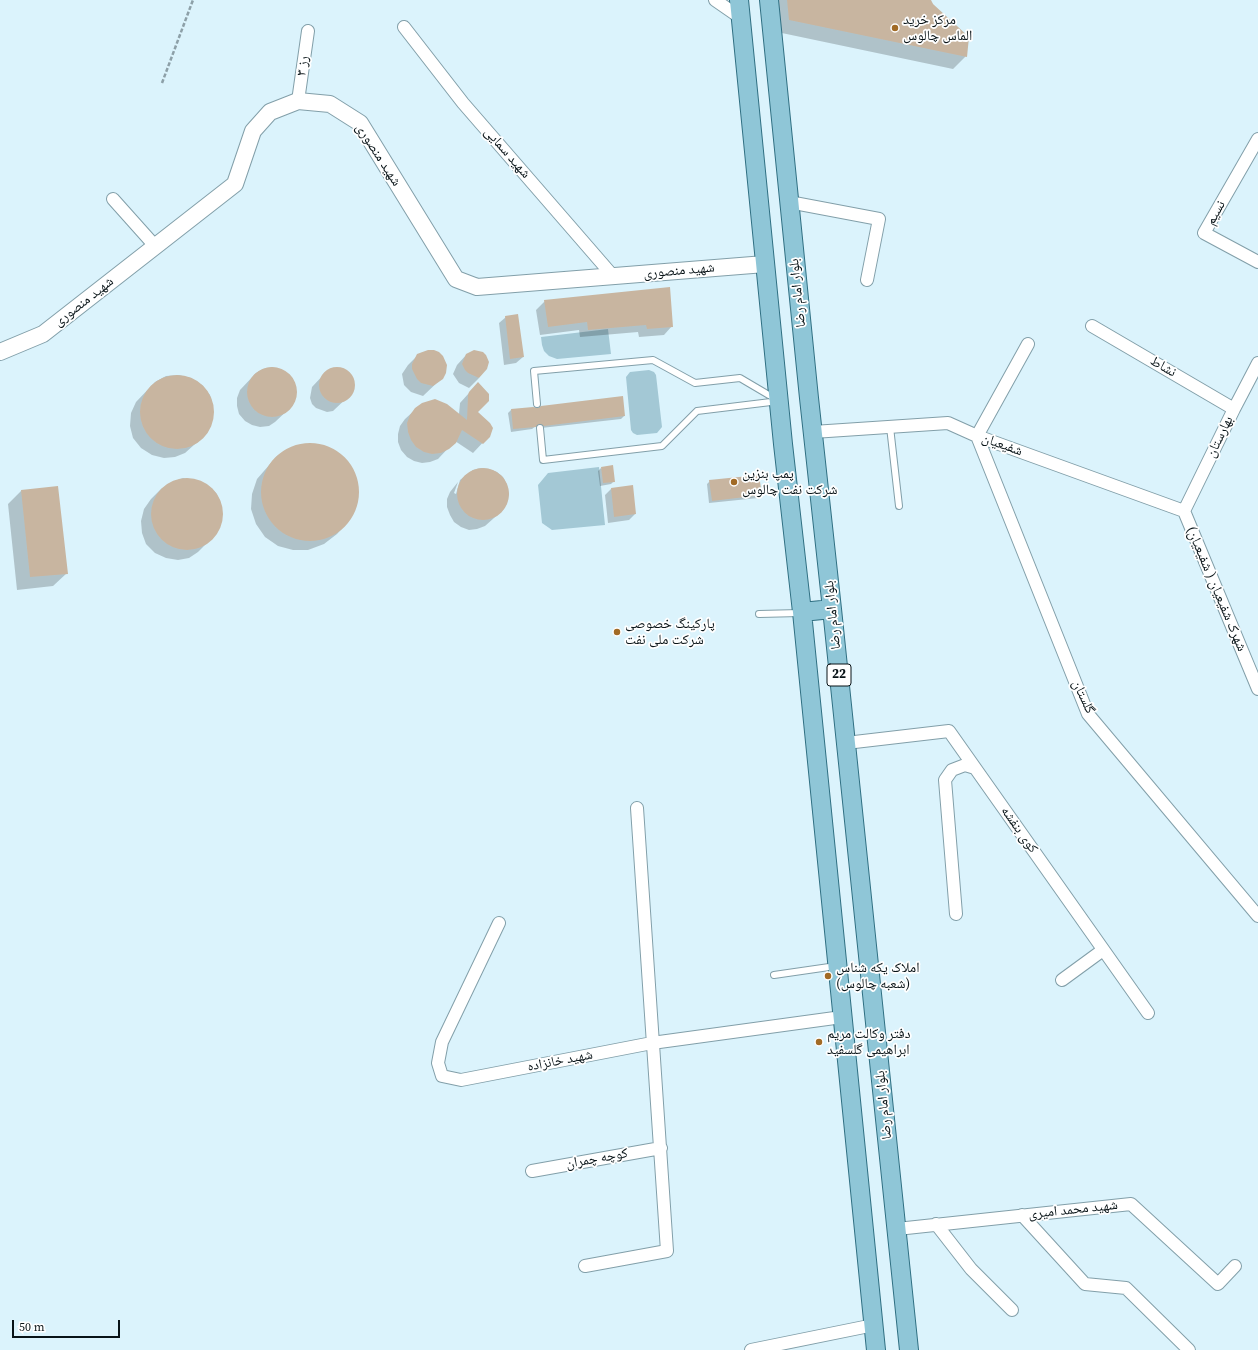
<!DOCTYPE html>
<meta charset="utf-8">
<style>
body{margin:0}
#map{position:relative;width:1258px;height:1350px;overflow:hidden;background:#dbf3fc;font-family:"Source Serif 4",serif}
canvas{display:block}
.scale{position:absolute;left:12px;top:1320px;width:108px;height:18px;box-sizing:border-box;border:2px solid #081317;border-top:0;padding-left:5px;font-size:12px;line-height:14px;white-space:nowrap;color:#081317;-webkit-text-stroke:3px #fff;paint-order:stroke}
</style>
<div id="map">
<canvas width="1258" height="1350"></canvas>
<div class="scale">50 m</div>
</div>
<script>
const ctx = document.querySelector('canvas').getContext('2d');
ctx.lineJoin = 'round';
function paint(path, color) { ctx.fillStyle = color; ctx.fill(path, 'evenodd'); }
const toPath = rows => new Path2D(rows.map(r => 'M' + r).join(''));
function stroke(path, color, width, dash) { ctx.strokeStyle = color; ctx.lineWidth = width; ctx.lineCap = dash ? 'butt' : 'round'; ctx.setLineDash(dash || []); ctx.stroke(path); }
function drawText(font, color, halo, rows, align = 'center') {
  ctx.font = font + ' "Source Serif 4","Noto Naskh Arabic",serif'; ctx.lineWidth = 3.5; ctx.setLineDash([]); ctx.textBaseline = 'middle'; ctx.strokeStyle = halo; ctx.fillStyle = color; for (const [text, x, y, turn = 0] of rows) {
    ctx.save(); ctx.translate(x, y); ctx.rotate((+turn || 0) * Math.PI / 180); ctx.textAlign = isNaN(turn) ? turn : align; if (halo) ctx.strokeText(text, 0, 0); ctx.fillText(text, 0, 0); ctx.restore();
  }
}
paint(toPath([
 [608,329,611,354,557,359,549,356,544,351,542,345,541,337],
 [649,370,654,372,656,375,662,427,657,433,637,435,633,433,631,430,626,377,630,372],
 [599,467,605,525,552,530,542,523,538,485,548,473]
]), '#a3c8d5');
paint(toPath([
 [774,0,930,0,966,56,953,69,777,32],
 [545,301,672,326,664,335,639,337,638,332,580,337,579,330,540,335,536,310],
 [506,317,523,357,516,363,504,365,499,323],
 [434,351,442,378,423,396,411,392,404,385,402,374,408,365,418,355,423,352],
 [467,354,479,378,469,388,459,383,453,374,457,365],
 [272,367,280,369,287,373,292,379,295,385,296,393,295,400,291,407,275,422,269,426,260,427,252,425,245,421,239,414,237,406,237,398,240,390,256,373,263,369],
 [337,368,343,369,351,376,353,380,353,390,351,394,333,411,327,412,316,408,312,404,310,398,312,387,326,372],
 [179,375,191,378,202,385,210,395,213,406,213,417,210,427,204,436,185,453,175,457,164,458,152,455,141,448,133,438,130,426,131,413,136,402,155,382,166,376],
 [478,383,477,412,489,436,473,453,455,441,438,459,430,462,422,463,414,461,407,457,401,450,398,442,398,434,400,426,405,419,416,409,459,414,460,403],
 [511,410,624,416,621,419,541,428,536,426,532,429,511,432,508,413],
 [306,444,321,446,336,452,347,462,355,476,358,493,355,509,347,523,337,534,324,544,308,550,293,550,278,546,265,537,256,524,251,509,252,494,257,479,277,456,290,448],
 [481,468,489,469,497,472,503,477,507,485,509,494,507,503,503,510,485,526,477,529,469,530,461,527,454,522,450,515,447,507,447,499,450,492,458,482,454,493,456,494,460,480,466,475,473,470],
 [601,468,614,481,611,484,600,486,598,471],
 [183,478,196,480,207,485,216,493,221,503,222,514,221,524,216,534,198,552,189,558,178,560,166,558,155,553,146,544,142,533,141,521,144,509,151,499,161,489,172,482],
 [710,481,761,495,758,498,709,503,707,484],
 [632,486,635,514,629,520,608,523,605,495,611,489],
 [57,487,67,573,53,586,17,590,8,504,21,491]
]), '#0003');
paint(toPath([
 [787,0,931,0,933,4,969,37,967,57,789,20],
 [670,287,673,327,647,329,646,325,588,330,587,322,548,327,544,300],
 [518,314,524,357,510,359,505,316],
 [428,350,434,350,439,352,443,356,447,365,446,373,443,379,433,386,421,383,417,379,412,369,412,364,417,354],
 [474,350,483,352,486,355,489,362,487,369,479,378,468,373,465,370,462,364,466,354],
 '247 392a25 25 0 1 1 50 0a25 25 0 1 1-50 0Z',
 '319 385a18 18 0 1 1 36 0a18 18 0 1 1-36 0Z',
 '140 412a37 37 0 1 1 74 0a37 37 0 1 1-74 0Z',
 [478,382,489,394,489,401,478,412,490,423,493,428,490,437,483,444,462,430,456,443,449,449,441,453,432,454,424,452,416,447,411,440,408,432,407,423,410,415,415,408,422,403,435,399,447,404,467,420,468,395,469,392],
 [623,396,625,416,544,426,539,424,536,427,513,429,511,409,533,407,538,408,541,406],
 '261 492a49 49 0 1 1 98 0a49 49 0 1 1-98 0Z',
 [613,465,615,482,603,483,601,467],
 '457 494a26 26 0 1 1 52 0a26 26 0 1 1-52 0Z',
 [759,475,762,495,712,501,709,480],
 '151 514a36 36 0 1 1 72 0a36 36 0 1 1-72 0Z',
 [633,485,636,514,614,517,611,488],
 [58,486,68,574,30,577,21,490]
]), '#c8b5a0');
const lane = toPath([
 [537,404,534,371,653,360,695,383,740,378,779,401,697,411,662,446,543,460,540,428],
 [890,427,899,506],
 [759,614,800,613],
 [774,975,836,966]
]);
const street = toPath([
 [715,0,741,18],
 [404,27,463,103,613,276],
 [298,101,308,31],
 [1258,139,1204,233,1258,262],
 [113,199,155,246],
 [789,202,879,219,867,280],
 [1092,326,1234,409],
 [1028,344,977,436,1088,714,1258,916],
 [813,432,948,423,977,436,1184,511],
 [1184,511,1258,689],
 [1184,511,1234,409,1258,363],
 [846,743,949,731,1148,1013],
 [956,914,945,780,952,770,965,765,975,768],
 [499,923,442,1042,438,1063,442,1076,461,1080,652,1043,842,1017],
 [1062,980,1103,950],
 [532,1171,661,1148],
 [1022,1215,1085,1284,1126,1288,1189,1350],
 [936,1224,971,1269,1012,1310],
 [897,1229,1131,1204,1218,1284,1235,1266],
 [585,1266,667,1251,637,808],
 [751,1350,874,1325]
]);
const secondary = toPath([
 [0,352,43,334,235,184,253,131,270,112,298,101,330,104,360,123,456,279,477,287,765,264]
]);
const primary = toPath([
 [739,0,783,444,802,612,876,1350],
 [769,0,809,398,832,609,909,1350],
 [802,612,832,609]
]);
stroke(lane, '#829fa9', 8);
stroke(street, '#829fa9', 14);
stroke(secondary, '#829fa9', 18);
stroke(primary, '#2f6f82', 20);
stroke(toPath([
 [162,83,193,0]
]), '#8da0a8', 2.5, [4, 2]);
stroke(lane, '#fff', 6);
stroke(street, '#fff', 12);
stroke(secondary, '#fff', 16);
stroke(primary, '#8fc6d7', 18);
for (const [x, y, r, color] of [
 [895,28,4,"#a16a25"],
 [734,482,4,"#a16a25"],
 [617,632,4,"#a16a25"],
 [828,976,4,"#a16a25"],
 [819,1042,4,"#a16a25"]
]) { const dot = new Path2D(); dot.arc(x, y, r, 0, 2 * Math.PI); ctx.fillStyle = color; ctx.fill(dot); stroke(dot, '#fff', 1.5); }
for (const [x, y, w] of [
 [839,675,24]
]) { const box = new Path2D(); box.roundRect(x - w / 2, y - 11, w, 22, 3); ctx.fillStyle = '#fff'; ctx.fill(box); stroke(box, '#081317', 1); }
drawText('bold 13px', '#081317', null, [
 ["22",839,675]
]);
drawText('14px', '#081317', '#fff', [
 ["مرکز خرید",903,20],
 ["الماس چالوس",903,36],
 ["پمپ بنزین",742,474],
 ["شرکت نفت چالوس",742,490],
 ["پارکینگ خصوصی",625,624],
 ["شرکت ملی نفت",625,640],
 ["املاک یکه شناس",836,968],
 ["(شعبه چالوس)",836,984],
 ["دفتر وکالت مریم",827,1034],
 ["ابراهیمی گلسفید",827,1050]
], 'left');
drawText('14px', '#081317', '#fff', [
 ["رز ۳",303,66,-82],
 ["شهید سمایی",507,153,49],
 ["شهید منصوری",378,155,57],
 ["نسیم",1216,213,-61],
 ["شهید منصوری",679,271,-5],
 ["بلوار امام رضا",798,293,-96],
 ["شهید منصوری",84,302,-38],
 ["نشاط",1163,367,30],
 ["بهارستان",1220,437,-64],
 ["شفیعیان",1002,445,20],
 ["شهرک شفیعیان ( شفیعیان)",1216,589,67],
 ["بلوار امام رضا",833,615,-96],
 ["گلستان",1083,697,65],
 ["کوی بنفشه",1019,830,55],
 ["شهید خانزاده",560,1061,-11],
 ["بلوار امام رضا",884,1105,-96],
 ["کوچه چمران",597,1159,-10],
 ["شهید محمد امیری",1073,1210,-6]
]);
</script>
